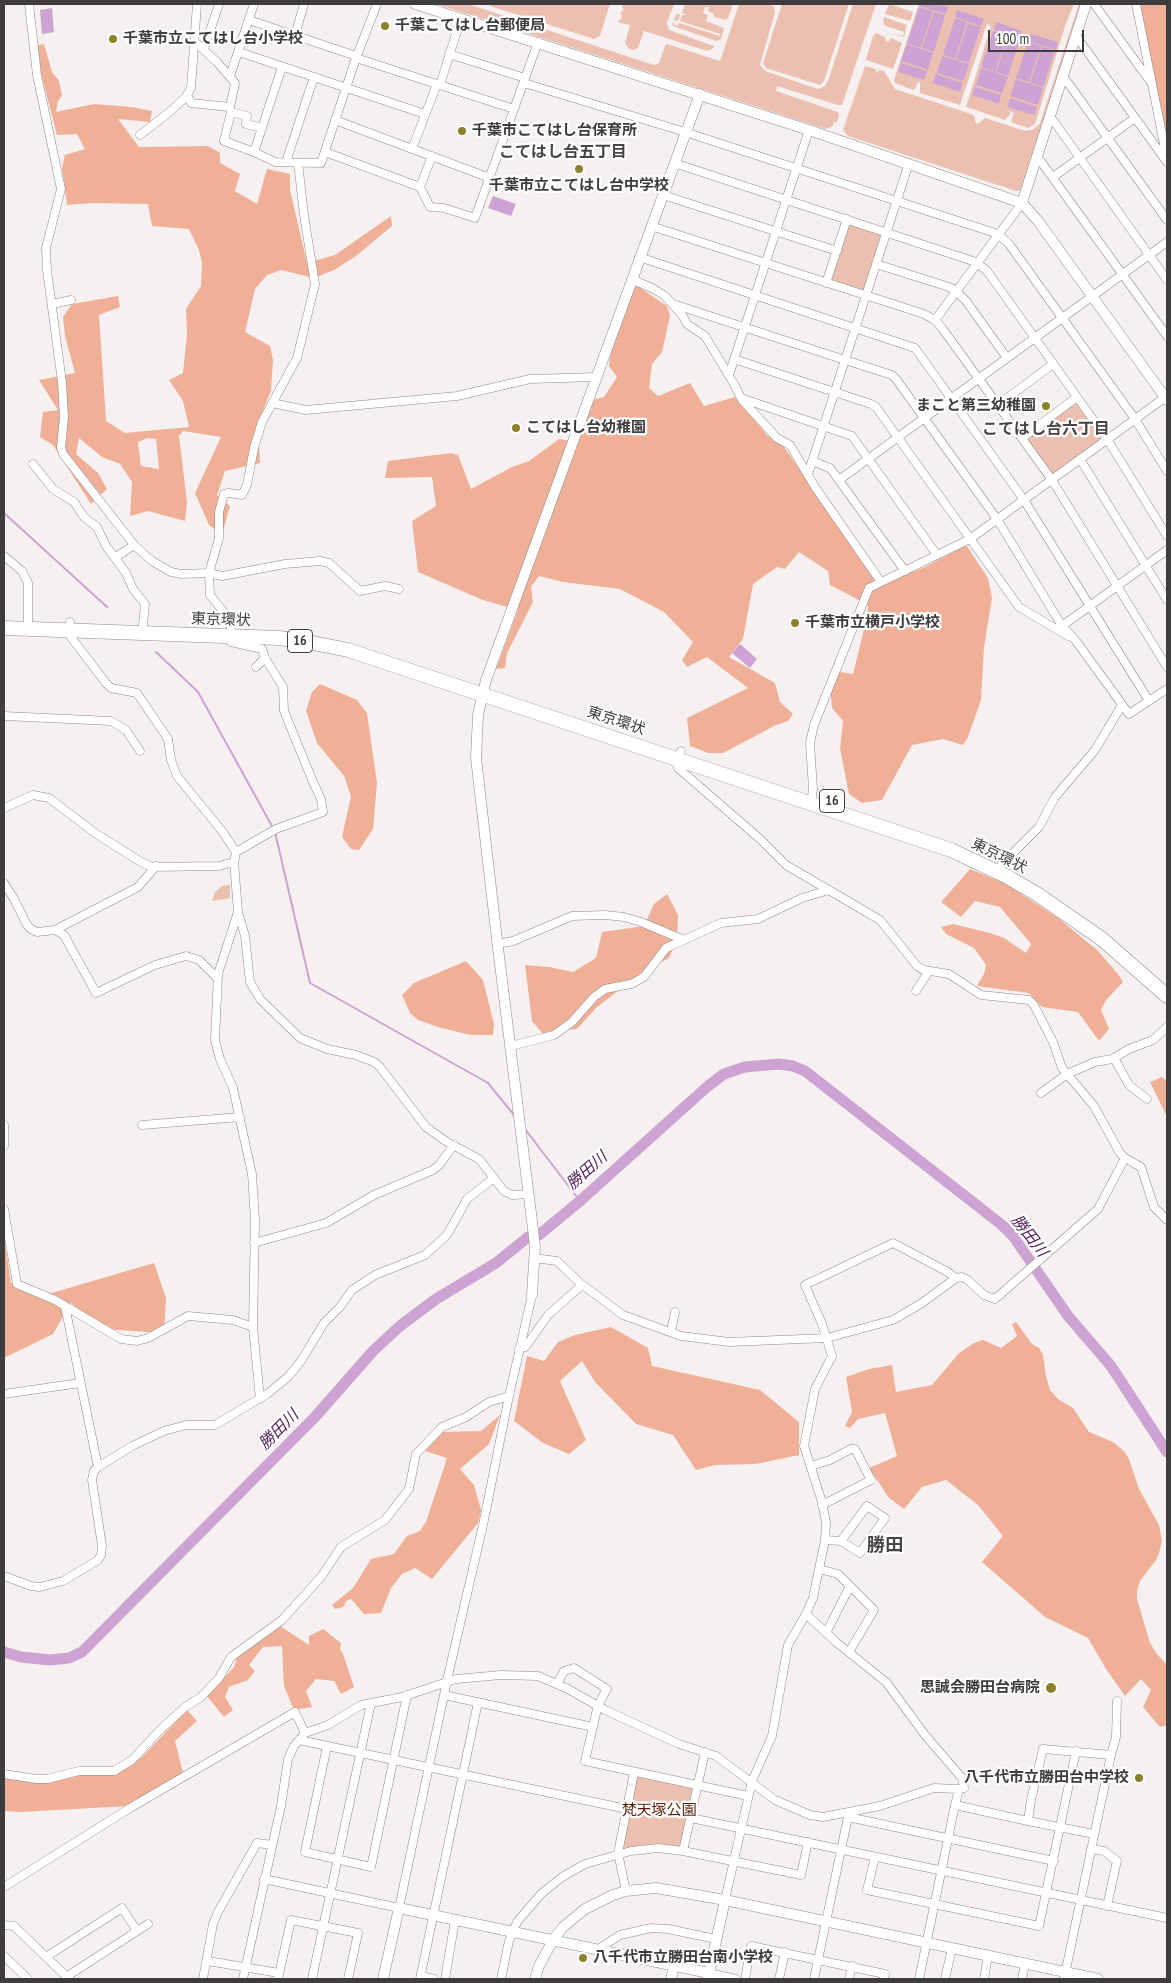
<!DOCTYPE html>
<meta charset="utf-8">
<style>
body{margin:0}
#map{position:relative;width:1171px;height:1983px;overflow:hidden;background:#f7f0f1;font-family:"PT Sans Narrow",sans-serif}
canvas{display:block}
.frame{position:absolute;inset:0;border:5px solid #3e3c3c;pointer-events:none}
.scale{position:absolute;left:988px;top:30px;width:96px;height:22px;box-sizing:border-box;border:2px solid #3e3c3c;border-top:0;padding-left:6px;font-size:15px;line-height:18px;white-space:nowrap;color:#3e3c3c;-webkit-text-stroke:4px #fff;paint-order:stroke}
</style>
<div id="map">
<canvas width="1171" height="1983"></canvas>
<div class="frame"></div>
<div class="scale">100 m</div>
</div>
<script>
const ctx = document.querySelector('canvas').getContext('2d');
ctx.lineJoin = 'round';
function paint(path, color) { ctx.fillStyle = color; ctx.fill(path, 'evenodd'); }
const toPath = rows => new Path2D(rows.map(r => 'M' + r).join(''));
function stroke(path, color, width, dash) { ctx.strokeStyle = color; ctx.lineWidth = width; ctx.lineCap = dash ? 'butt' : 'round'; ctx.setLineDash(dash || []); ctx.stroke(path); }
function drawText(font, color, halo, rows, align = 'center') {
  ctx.font = font + ' "PT Sans Narrow","Noto Sans JP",sans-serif'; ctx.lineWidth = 4.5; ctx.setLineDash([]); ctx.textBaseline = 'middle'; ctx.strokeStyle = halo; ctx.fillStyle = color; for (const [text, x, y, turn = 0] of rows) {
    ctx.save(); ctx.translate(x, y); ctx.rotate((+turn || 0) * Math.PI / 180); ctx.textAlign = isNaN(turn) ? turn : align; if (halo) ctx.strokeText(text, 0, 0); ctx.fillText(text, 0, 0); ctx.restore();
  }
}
paint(toPath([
 [436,4,468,4,654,65,659,63,665,46,667,44,720,61,739,4,769,4,774,7,775,12,760,65,765,71,818,89,825,86,828,81,853,4,876,4,842,105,838,105,777,86,776,91,838,112,839,115,837,122,834,122,833,126,826,129],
 [490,4,610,4,600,36,594,39,490,6],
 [623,4,674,4,667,23,669,30,714,46,714,48,707,51,644,31,638,48,634,50,629,49,625,43,630,25,617,22,620,20,622,15,620,13,624,9,622,8],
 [685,4,733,4,728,18,726,20,714,17,714,14,708,11,709,7,705,7,703,13,708,15,706,21,724,28,721,39,716,41,673,26,672,24,677,13,680,15,678,21,674,20,673,24,678,26,679,23,720,36,720,34,680,21,682,15,687,15,682,13],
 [782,4,849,4,824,81,820,85,766,68,763,63],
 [889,4,913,12,910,21,885,14],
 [919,4,1074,4,1066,23,1035,124,1028,128,1013,123,1011,121,1014,113,1006,110,1011,113,1005,120,966,107,991,26,987,24,960,105,920,93,920,83,924,84,918,82,915,89,913,90,895,83,894,80],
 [1079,4,1082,4,1022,190,1016,191,848,136,843,130,865,66,876,69,877,74,879,70,884,71,895,89,971,114,975,117,975,122,978,124,985,118,1025,131,1034,129,1040,123],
 [884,17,907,25,904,37,882,31,903,36,904,32,886,26,883,22],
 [876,33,885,37,886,41,888,42,891,38,902,43,893,69,866,60,873,36],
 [851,223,879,232,881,235,864,290,861,292,830,281,846,225],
 [1077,401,1101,435,1100,440,1055,473,1052,473,1026,439],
 [230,885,230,898,212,901,215,892,222,886],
 [636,1775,695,1788,682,1850,620,1851]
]), '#ebc0b0');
paint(toPath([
 [1139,4,1167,4,1167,147],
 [44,44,52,72,59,81,62,96,58,101,56,112,94,104,131,107,152,111,150,122,118,119,139,147,208,146,220,153,220,163,240,174,235,191,257,204,267,169,290,174,290,190,307,263,335,255,391,216,392,226,356,256,334,270,314,278,281,270,267,275,255,289,245,332,270,346,273,360,271,391,258,422,260,463,225,471,217,495,230,506,222,535,209,525,195,493,221,437,183,431,179,436,187,502,185,521,148,511,130,516,132,482,120,464,102,457,79,438,76,454,98,473,107,489,91,504,53,445,40,437,43,412,58,410,39,380,75,373,65,336,63,317,72,304,118,296,120,307,99,315,106,421,125,433,189,427,183,401,169,380,183,373,187,335,186,309,201,286,202,263,199,250,189,229,152,226,148,204,93,203,67,205,62,168,65,155,85,149,77,134,57,135,34,46],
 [147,438,156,439,159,469,141,466,138,442],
 [636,285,667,306,670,316,662,352,652,364,649,388,658,396,690,383,704,406,735,397,767,435,784,447,880,585,925,567,966,545,988,578,992,598,984,647,981,700,968,737,963,745,943,739,912,745,882,800,862,803,849,794,840,748,843,721,832,708,830,684,840,672,853,674,867,617,868,605,830,585,828,571,799,552,785,569,777,567,753,584,743,639,729,657,775,683,780,702,793,714,788,721,776,725,723,753,708,753,690,746,687,718,748,688,707,657,687,667,682,660,693,642,664,612,620,589,563,582,539,576,531,587,533,602,507,653,505,668,496,669,518,610,483,600,418,572,412,521,436,506,432,477,385,478,388,461,451,453,458,455,471,489,512,467,529,461,559,439,576,442,588,401,604,397,617,377,609,366,612,342],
 [320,684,357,700,367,713,377,783,373,829,359,850,351,849,342,837,351,796,344,776,317,743,306,711,312,692],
 [970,869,1006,884,1058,918,1097,950,1118,974,1123,982,1106,1000,1101,1010,1109,1029,1099,1041,1078,1012,1042,1007,1029,993,977,986,984,974,986,965,974,948,946,934,941,927,953,924,990,933,1004,938,1026,953,1031,944,1000,907,975,901,961,917,941,902],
 [667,894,678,915,677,940,669,958,642,972,596,1008,577,1029,562,1030,544,1035,532,1021,525,965,549,967,573,972,596,958,602,932,644,926,654,904],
 [466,961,483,980,494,1024,493,1035,470,1035,438,1027,418,1020,410,1013,402,995,414,983],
 [1162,1077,1167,1081,1167,1117,1150,1082],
 [4,1237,11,1283,38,1297,154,1263,166,1298,164,1333,103,1329,71,1303,53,1334,4,1358],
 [1016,1322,1032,1344,1039,1348,1043,1355,1046,1376,1050,1390,1058,1399,1073,1408,1089,1432,1113,1442,1124,1451,1129,1459,1139,1489,1159,1525,1162,1541,1159,1553,1156,1560,1140,1581,1137,1591,1137,1599,1150,1643,1156,1653,1167,1665,1167,1725,1160,1727,1143,1707,1151,1690,1141,1679,1125,1696,1106,1669,1088,1638,1045,1617,982,1562,1003,1536,978,1505,946,1480,922,1487,904,1509,889,1498,869,1468,897,1456,885,1413,858,1419,850,1428,845,1426,852,1412,846,1377,869,1369,892,1365,896,1392,932,1385,959,1353,974,1343,983,1340,1001,1348,1017,1336,1012,1324],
 [611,1327,648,1348,652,1366,760,1390,799,1422,799,1455,756,1464,715,1465,696,1470,673,1435,636,1424,595,1382,582,1361,560,1381,586,1440,569,1454,543,1443,514,1421,527,1356,544,1361,558,1342,575,1335],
 [500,1415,489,1444,460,1469,474,1485,481,1510,478,1523,432,1579,415,1568,402,1574,391,1588,381,1613,364,1614,351,1599,346,1601,344,1606,340,1608,335,1609,332,1605,353,1588,371,1559,394,1554,407,1536,420,1531,426,1522,447,1458,425,1451,443,1432,481,1431],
 [280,1626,309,1645,309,1636,323,1629,341,1643,340,1649,343,1654,354,1687,341,1694,334,1681,316,1679,306,1691,312,1707,294,1710,284,1686,282,1646,263,1647,249,1665,255,1671,248,1680,229,1687,225,1697,233,1710,224,1717,207,1696,234,1667,237,1657],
 [187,1710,197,1721,175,1741,183,1773,129,1806,21,1812,4,1811,4,1777,83,1774,131,1765,142,1757]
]), '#efb097');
paint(toPath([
 [920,4,937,4,948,7,946,14,919,6],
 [919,7,933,11,921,48,907,43],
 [52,8,54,32,42,34,40,10],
 [957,10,984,19,981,26,955,17],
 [934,12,945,15,934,52,922,48],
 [955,18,967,22,955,59,943,55],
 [996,22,1022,31,1020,38,994,30],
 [968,23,981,27,969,63,956,59],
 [993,31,1007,35,995,72,981,67],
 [1031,34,1058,42,1056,50,1028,41],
 [1008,35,1020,39,1008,76,996,72],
 [1028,42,1041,46,1029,82,1016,78],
 [907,44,933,53,928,70,901,61],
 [1042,46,1055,51,1043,87,1030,83],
 [942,56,969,64,963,81,937,73],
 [901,63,927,71,924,80,898,72],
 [981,68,1008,77,1002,93,976,85],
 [936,74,963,83,960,92,933,83],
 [1016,79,1043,88,1038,105,1010,96],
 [975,87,1001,95,999,104,972,95],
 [1010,98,1037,107,1034,115,1007,107],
 [493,196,516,204,511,216,488,208],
 [740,644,757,659,750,668,732,653]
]), '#cda3d3');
stroke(toPath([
 [4,513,107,607],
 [156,652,198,692,273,828],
 [275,832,310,983,488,1083,514,1115],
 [525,1129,580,1201]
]), '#cda3d3', 2);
stroke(toPath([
 [4,1652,21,1657,50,1660,69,1658,82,1652,315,1417,373,1351,400,1326,436,1299,496,1263,528,1237,539,1235,580,1201,708,1086,724,1074,745,1067,779,1064,793,1066,805,1071,1002,1225,1013,1236,1068,1316,1111,1366,1167,1452]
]), '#cda3d3', 11);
const street = toPath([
 [29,4,37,75,61,189,46,248,47,270,62,382,64,417,61,447,63,454,135,546,152,561,171,572,181,574,209,573,222,576,285,564,320,561,329,563,360,591,385,586,399,589],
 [1094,4,1150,81],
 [1136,4,1167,159],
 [249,20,356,56],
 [295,35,304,4],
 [1076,36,1167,162],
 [195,42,217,62,235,83,230,107,231,112,224,141,254,152,275,162,321,163,356,58,377,4],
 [204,49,219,4],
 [239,52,425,114],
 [449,54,525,78],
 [356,58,514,109],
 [230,76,254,4],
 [1063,76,1167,220],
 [524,83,685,132,998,234,1009,244,1135,419,1167,471],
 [440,85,461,18],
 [187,95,191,103,230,107],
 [231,112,247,116,246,124,262,128],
 [1050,116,1167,280],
 [335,120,490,178],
 [140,135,167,114,185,98,191,88,197,4],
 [412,149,437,84],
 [254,152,282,67],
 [325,152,420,187],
 [432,156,420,187,430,207,444,208,475,218,538,42],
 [1037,156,1167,336],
 [286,162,314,77],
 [674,163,976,262,987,271,1107,439,1167,536],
 [1053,177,1135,118],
 [663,195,837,251],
 [651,226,924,314,935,320,942,328,1052,480,1167,667],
 [639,257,915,348,1024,500,1149,701],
 [876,264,949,287,956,291,966,301,1007,358],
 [631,279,654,289,665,296,683,316,687,324,705,336,734,384,741,398,852,436,937,555],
 [826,283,847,219],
 [52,304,71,300],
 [673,304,845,360,892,375,896,379,997,519,1062,626,1076,641,1129,714,1167,689],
 [935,320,1022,203],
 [734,359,871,404,876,407,1019,607,1068,636],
 [729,375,809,130],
 [742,400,777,438,790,445,815,487,881,582],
 [272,403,306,410,457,396,530,379,596,377],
 [998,405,1053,364],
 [1022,438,1077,397],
 [1080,459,1167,600],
 [812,461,830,468,905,571],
 [33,464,53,489,74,502,84,517,97,527,106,546,126,573,133,589,145,604,143,625],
 [808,474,909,163],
 [839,480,1167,242],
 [4,556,22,571,28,583,28,621],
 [116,557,134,545],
 [70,622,70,636,106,683,111,688,137,693,168,739,171,760,177,776,222,831,236,852,234,862,238,912,245,936,250,982,260,999,300,1038,327,1049,356,1055,374,1062,380,1067,426,1127,447,1142,479,1159,504,1191,512,1195,529,1194],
 [1062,626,1167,550],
 [256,667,265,658,262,649,231,642,231,621,210,595,209,573,219,538,219,512,224,494,229,493,242,495,247,485,254,448,262,422,297,358,315,284,304,215,298,163],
 [4,716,111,721,126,730,140,751],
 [681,751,677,764,678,768,760,839,786,865,880,920,917,966,924,970,949,974,981,995,1029,1000,1034,1005,1053,1042,1062,1068,1094,1106,1120,1153,1125,1158,1141,1167,1154,1207,1167,1220],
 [811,803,813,789,810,743,814,725,869,588,970,539,1167,396],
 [4,808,33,795,49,798,95,833,141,862,152,867,219,866,234,862],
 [236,852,276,829,323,812,321,799,313,782,284,711,283,687,265,658],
 [1001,865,1039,827,1055,797,1095,750,1122,705],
 [4,883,14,899,27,925,31,929,37,932,55,930,64,935,96,993,155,965,186,956,199,960,217,978],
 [238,912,218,974,215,1040,220,1059,233,1088,252,1174,255,1220,253,1327,260,1399],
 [55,930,138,887,156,866],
 [497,944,513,941,572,916,605,915,624,917,641,922,684,940,721,923,758,919,802,898,829,890],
 [916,991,929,971],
 [511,1046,554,1035,572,1022,594,997,605,989,631,984,644,977,666,948,684,940],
 [1114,1058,1129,1085,1147,1099],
 [1041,1093,1067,1074,1095,1062,1112,1059,1129,1049,1153,1040,1167,1027],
 [4,1125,4,1146],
 [142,1125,240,1117],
 [4,1209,17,1284,55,1300,121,1339,137,1341,148,1338,188,1316,233,1320,253,1327],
 [254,1243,326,1223,374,1195,433,1170,439,1165,454,1145],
 [534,1258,557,1261,580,1283,623,1315,681,1336,729,1342,827,1338,893,1320,922,1303,956,1278,962,1277,968,1280,984,1295,995,1299,1098,1209,1125,1158],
 [65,1306,98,1467],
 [671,1331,675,1312],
 [519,1349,525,1347,529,1342,548,1315,582,1285],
 [4,1394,80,1383],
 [811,1466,830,1460,851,1449,855,1449,871,1480,822,1505],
 [825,1540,841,1541,860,1553,885,1518,867,1506,841,1541],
 [819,1569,838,1574,874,1610,849,1652],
 [4,1576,31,1586,40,1587,63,1581,98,1560,101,1555,102,1546,92,1480,94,1471,98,1467,132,1446,164,1431,186,1425,215,1425,267,1394,288,1377,301,1361,324,1323,340,1307,352,1290,375,1275,425,1255,447,1235,467,1199,494,1178],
 [806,1614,836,1642,886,1682,925,1735,962,1778,964,1788,959,1789,955,1805,919,1979],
 [826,1633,850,1586],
 [557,1684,564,1671,574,1668,607,1689,598,1705,585,1761,748,1796],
 [444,1695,593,1727],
 [299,1740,627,1809],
 [327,1746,305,1852,371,1867,407,1695],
 [1111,1755,1116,1737,1117,1701],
 [4,1774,36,1779,47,1779,79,1771,114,1771,132,1760,160,1730,185,1707,201,1697,219,1678,231,1657,282,1620,321,1577,341,1547,385,1520,409,1489,416,1454,442,1427,466,1417,489,1402,509,1396],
 [955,1805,1028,1821,1031,1800,1043,1749,1111,1755,1064,1979],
 [848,1817,1054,1861],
 [691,1818,1167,1918],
 [1028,1821,1094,1834],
 [1091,1849,1104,1851,1117,1861,1107,1906],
 [683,1851,705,1752],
 [875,1857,867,1890,1039,1926,1076,1751],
 [264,1879,399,1908,448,1676,483,1525,509,1396,532,1295],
 [4,1887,130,1808,295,1712,305,1733],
 [626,1891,618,1853,634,1773],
 [725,1900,752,1781,772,1736,788,1645,806,1614,813,1598,825,1540,826,1522,822,1502,804,1446,815,1389,832,1356,822,1324,805,1285,893,1243,946,1271,956,1278],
 [4,1925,14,1926,69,1979],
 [597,1950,620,1935,651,1928,668,1929,716,1939],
 [4,1956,28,1979],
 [46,1957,122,1908,137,1931],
 [208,1961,279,1973],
 [709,1973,736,1979],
 [421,1976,434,1979],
 [66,1977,148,1924],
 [203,1979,213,1924,218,1912,257,1843,272,1845],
 [243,1979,281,1806,288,1759,294,1746,305,1733,328,1725,361,1705,402,1697,456,1679,501,1675,538,1676,568,1689,605,1710,679,1744,716,1756,775,1800,810,1815,823,1817,880,1806,934,1788,959,1789],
 [278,1979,291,1920,358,1933,348,1979],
 [312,1979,371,1703],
 [420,1979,478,1702],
 [445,1979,455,1920],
 [501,1979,509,1941,517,1922,541,1894,562,1877,585,1864,631,1851,658,1848,683,1851,801,1875,808,1842],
 [745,1979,751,1946,885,1974,884,1979],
 [779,1979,785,1952],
 [814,1979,849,1812],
 [849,1979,852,1966],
 [945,1979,952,1948],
 [984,1979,988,1956],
 [1022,1979,1025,1964]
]);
const secondary = toPath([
 [415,4,809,130,1022,203,1038,221,1167,400],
 [1022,203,1086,4],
 [532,1295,535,1247,533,1229,497,940,476,758,478,715,486,680,700,94],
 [708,1978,725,1900],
 [383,1979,399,1908,709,1973],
 [535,1979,539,1966,553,1940,563,1927,585,1909,613,1895,626,1891,656,1888,725,1900,1098,1979],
 [671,1979,674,1966]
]);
const highway = toPath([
 [4,628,279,638,308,642,348,650,951,850,1006,876,1037,894,1102,939,1167,996]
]);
stroke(street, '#908a8b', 9);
stroke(secondary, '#908a8b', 11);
stroke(highway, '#908a8b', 15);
stroke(street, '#fff', 8);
stroke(secondary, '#fff', 10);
stroke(highway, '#fff', 14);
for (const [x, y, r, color] of [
 [385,26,5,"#8d8229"],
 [113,39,5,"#8d8229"],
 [462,131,5,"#8d8229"],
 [579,169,5,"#8d8229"],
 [1046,406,5,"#8d8229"],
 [516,428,5,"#8d8229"],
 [795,623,5,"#8d8229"],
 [1051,1688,6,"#8d8229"],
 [1139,1778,5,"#8d8229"],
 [583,1958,5,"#8d8229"]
]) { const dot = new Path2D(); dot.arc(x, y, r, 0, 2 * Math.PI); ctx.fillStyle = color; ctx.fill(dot); stroke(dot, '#fff', 2); }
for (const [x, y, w] of [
 [300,641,25],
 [832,801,25]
]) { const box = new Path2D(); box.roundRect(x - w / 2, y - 11.5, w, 23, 4); ctx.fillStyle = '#fff'; ctx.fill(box); stroke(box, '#3e3c3c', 1); }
drawText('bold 14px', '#3e3c3c', null, [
 ["16",300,641],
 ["16",832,801]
]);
drawText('bold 15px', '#3e3c3c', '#fff', [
 ["千葉こてはし台郵便局",395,26],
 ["千葉市立こてはし台小学校",123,39],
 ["千葉市こてはし台保育所",472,131],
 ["千葉市立こてはし台中学校",579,186,"center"],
 ["まこと第三幼稚園",1036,406,"right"],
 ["こてはし台幼稚園",526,428],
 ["千葉市立横戸小学校",805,623],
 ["思誠会勝田台病院",1040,1688,"right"],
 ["八千代市立勝田台中学校",1129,1778,"right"],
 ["八千代市立勝田台南小学校",593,1958]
], 'left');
drawText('15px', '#3e3c3c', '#fff', [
 ["東京環状",221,620,2],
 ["東京環状",616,721,18],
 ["東京環状",999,856,26]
]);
drawText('15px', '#551e04', '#fff', [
 ["梵天塚公園",659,1811]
]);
drawText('bold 16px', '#494445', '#fff', [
 ["こてはし台五丁目",563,152],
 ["こてはし台六丁目",1046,429]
]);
drawText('italic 16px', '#511e59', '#fff', [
 ["勝田川",587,1171,-41],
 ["勝田川",1029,1236,52],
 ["勝田川",279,1430,-45]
]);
drawText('bold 18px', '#494445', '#fff', [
 ["勝田",885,1546]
]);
</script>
